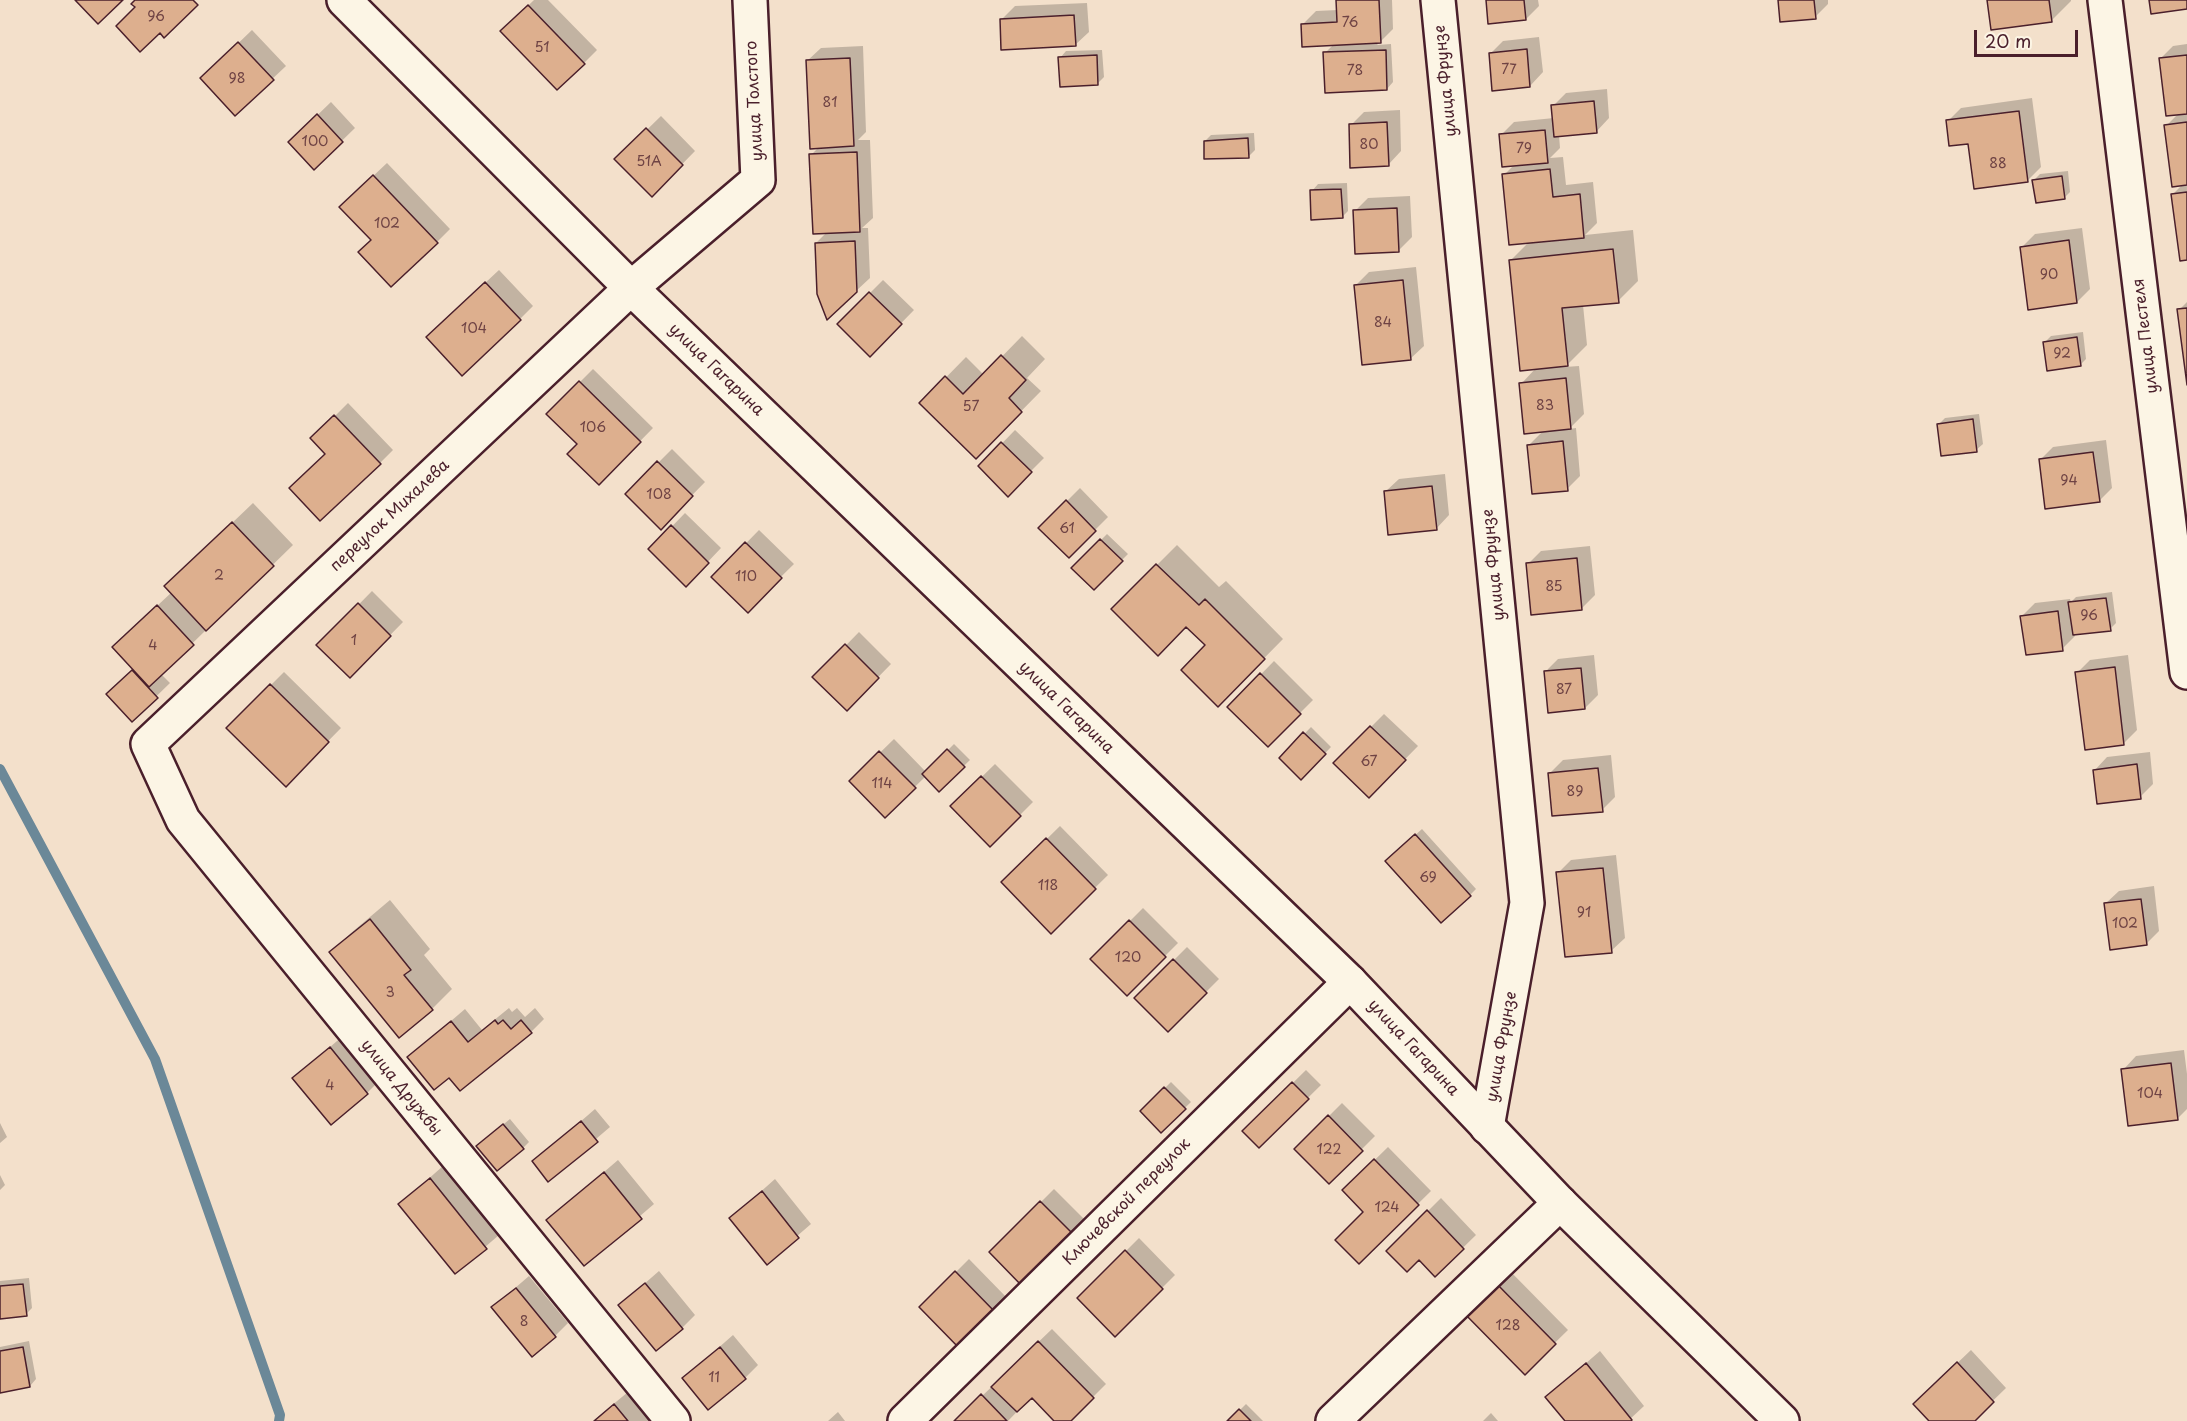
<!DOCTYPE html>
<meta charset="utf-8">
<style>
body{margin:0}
#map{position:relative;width:2187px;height:1421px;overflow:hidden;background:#f3e0cb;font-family:"Playpen Sans",sans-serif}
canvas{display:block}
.scale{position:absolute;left:1974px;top:30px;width:104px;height:27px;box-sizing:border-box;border:3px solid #4a1f2b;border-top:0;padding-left:8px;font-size:18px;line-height:21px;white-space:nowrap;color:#4a1f2b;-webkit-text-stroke:4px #fcf5e5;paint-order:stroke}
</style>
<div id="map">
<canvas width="2187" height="1421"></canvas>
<div class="scale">20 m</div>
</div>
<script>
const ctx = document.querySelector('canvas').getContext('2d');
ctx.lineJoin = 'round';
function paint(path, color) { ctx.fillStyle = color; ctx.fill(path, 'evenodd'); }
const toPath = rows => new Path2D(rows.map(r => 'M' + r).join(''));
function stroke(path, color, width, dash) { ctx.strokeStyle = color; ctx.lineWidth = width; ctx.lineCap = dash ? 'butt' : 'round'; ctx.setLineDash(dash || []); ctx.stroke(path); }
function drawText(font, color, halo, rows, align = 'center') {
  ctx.font = font + ' "Playpen Sans",sans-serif'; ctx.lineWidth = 4.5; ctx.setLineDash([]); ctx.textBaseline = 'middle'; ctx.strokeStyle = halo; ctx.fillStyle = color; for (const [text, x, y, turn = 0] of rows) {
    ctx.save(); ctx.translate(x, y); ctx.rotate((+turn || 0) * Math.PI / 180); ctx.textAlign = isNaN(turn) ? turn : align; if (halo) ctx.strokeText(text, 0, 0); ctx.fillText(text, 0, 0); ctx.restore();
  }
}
paint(toPath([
 [534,0,548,0,597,50,584,63,502,31],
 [1338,0,1392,0,1393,29,1377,45,1391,44,1393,82,1387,89,1325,53,1334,44,1303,24,1316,11,1338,10],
 [1487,0,1538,0,1539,6,1526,19],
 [1780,0,1828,0,1828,4,1815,17],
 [1988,0,2071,0,2071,1,2051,21],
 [1087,3,1089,32,1075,45,1002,19,1015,6],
 [252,30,286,66,235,114,202,78],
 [1539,37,1543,72,1530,86,1490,54,1503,41],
 [2187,44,2187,259,2173,194,2183,184,2166,126,2179,113,2160,59,2173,46],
 [863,46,866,132,858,140,870,140,873,218,862,228,868,228,870,278,856,291,816,243,827,232,811,155,819,147,807,61,821,48],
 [1102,50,1104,77,1098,83,1060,58,1066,51],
 [1607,89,1609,118,1596,132,1559,135,1560,148,1550,158,1563,157,1566,185,1593,182,1597,223,1585,235,1633,230,1638,281,1618,301,1583,305,1587,345,1565,367,1579,366,1584,414,1569,429,1576,428,1580,476,1567,489,1529,445,1544,430,1521,384,1536,368,1511,260,1529,242,1504,175,1514,165,1501,135,1514,122,1554,118,1553,106,1566,93],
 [2032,98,2041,167,2028,180,1969,142,1948,121,1961,108],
 [331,102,355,128,314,168,303,129],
 [1400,110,1401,151,1388,165,1351,125,1364,112],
 [661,116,695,151,652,195,617,159],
 [1254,133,1255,150,1249,156,1205,141,1211,135],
 [387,163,450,229,437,242,372,240,354,194],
 [2068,171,2070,192,2064,198,2034,180,2040,174],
 [1347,183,1348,211,1342,217,1312,191,1318,184],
 [1410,196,1412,237,1398,251,1355,211,1368,198],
 [2082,228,2090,289,2077,302,2022,247,2035,234],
 [1416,267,1424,346,1410,359,1356,285,1369,272],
 [499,270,533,306,520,319,441,324],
 [883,280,914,310,870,355,839,324],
 [2187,302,2187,373,2179,310],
 [2083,332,2086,359,2080,365,2045,342,2051,336],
 [1022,336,1045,359,1027,378,1041,391,976,457,921,403,966,357,984,375],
 [593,369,653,428,599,483,579,444,548,414],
 [348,403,393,450,380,463,327,453,326,425],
 [1979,414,1983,444,1976,450,1939,424,1945,418],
 [1015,430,1044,458,1008,494,980,466],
 [2106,440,2112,488,2099,501,2040,460,2053,447],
 [672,449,705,482,661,527,627,494],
 [1445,474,1449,515,1436,529,1385,492,1399,479],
 [1080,488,1108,517,1069,556,1040,528],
 [253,503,293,545,161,674,170,683,132,720,108,694,134,669,127,634,172,592,186,567],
 [685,513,721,548,686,585,650,549],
 [759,530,794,564,747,610,713,577],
 [1107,534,1128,554,1094,588,1073,568],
 [1177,545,1219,587,1226,581,1283,639,1218,705,1207,645,1187,625,1113,609],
 [1590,546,1595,595,1582,608,1528,564,1541,551],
 [372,591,403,622,350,676,319,645],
 [2112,592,2116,623,2110,629,2075,634,2075,636,2062,649,2022,616,2035,603,2070,599,2071,602,2076,597],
 [859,632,891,664,847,709,815,677],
 [1594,655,1598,695,1585,708,1545,672,1558,659],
 [2128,655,2137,730,2124,743,2077,673,2090,660],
 [1274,661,1313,700,1268,745,1229,707],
 [284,672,341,728,286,784,228,728],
 [1384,714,1418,746,1369,796,1335,763],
 [1311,727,1331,747,1301,778,1281,758],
 [894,739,926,772,954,744,970,760,939,790,926,776,885,816,851,781],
 [2150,752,2153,784,2140,797,2094,771,2107,757],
 [1611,755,1615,797,1602,810,1550,773,1563,760],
 [995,764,1033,802,990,845,952,806],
 [1060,826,1108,875,1051,931,1003,882],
 [1422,829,1476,889,1470,895,1393,855],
 [1616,855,1625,938,1611,951,1558,873,1571,860],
 [2154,886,2159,931,2146,944,2105,904,2119,891],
 [390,900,430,949,424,955,452,989,432,1009,331,952,351,933],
 [1143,908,1178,943,1127,994,1092,959],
 [1187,947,1219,979,1168,1030,1136,998],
 [509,1008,512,1012,517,1008,525,1017,535,1008,544,1019,531,1032,449,1076,409,1057,465,1009,482,1030],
 [344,1035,380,1080,367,1093,294,1078],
 [2184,1050,2187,1074,2187,1109,2178,1118,2123,1070,2136,1056],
 [1306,1070,1321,1085,1259,1146,1244,1131],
 [1171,1082,1191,1102,1161,1131,1142,1111],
 [1342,1103,1375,1136,1329,1182,1296,1149],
 [595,1109,610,1127,548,1180,534,1162],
 [510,1119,529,1142,523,1148,484,1140],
 [0,1123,7,1137,0,1143],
 [1388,1147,1431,1191,1359,1262,1365,1212,1344,1190],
 [618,1160,654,1204,584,1264,548,1220],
 [443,1166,499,1235,456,1272,400,1204],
 [0,1175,5,1185,0,1190],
 [775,1179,811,1224,767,1262,731,1218],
 [1054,1189,1087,1222,1023,1285,991,1252],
 [1441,1198,1476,1235,1435,1275,1419,1258,1388,1251],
 [1139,1238,1175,1275,1115,1335,1079,1298],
 [969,1259,1009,1300,961,1347,921,1307],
 [1505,1266,1568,1330,1525,1372,1462,1309],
 [659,1271,695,1315,682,1328,620,1305],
 [529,1276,568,1323,555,1336,493,1307],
 [29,1278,32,1308,26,1314,0,1317,0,1281],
 [1052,1329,1106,1384,1069,1421,1056,1421,1032,1396,1008,1421,956,1421],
 [733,1335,758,1365,745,1378,684,1378],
 [29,1341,36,1379,30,1386,0,1391,0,1347],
 [1971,1350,2006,1388,1972,1421,1931,1421,1928,1391],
 [1600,1351,1644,1406,1628,1421,1567,1421,1547,1397],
 [628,1392,652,1421,593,1421],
 [1246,1404,1263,1421,1229,1421],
 [838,1412,845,1421,828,1421],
 [1491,1413,1498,1421,1483,1421]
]), '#0003');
stroke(toPath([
 [0,769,155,1059,280,1415,279,1421]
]), '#6b8898', 10);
const building = toPath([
 [75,0,123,0,98,24,75,0],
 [135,0,193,0,198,5,164,38,160,33,140,52,116,26,135,7,131,4,135,0],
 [1336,0,1379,0,1381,43,1302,47,1301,24,1337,22,1336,0],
 [1486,0,1524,0,1526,20,1488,24,1486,0],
 [1778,0,1814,0,1816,19,1780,22,1778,0],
 [1987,0,2049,0,2052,22,1991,30,1987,0],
 [2149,0,2187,0,2187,9,2151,14,2149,0],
 [528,5,585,64,557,90,500,31,528,5],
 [1074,15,1076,46,1001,50,1000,19,1074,15],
 [238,42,274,80,235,116,200,78,238,42],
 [1527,49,1530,87,1492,91,1489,53,1527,49],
 [1386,50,1387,90,1325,93,1323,52,1386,50],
 [1097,55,1098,85,1060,87,1058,57,1097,55],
 [2187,55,2187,114,2166,116,2159,58,2187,55],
 [850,58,854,146,810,149,806,60,850,58],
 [1594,101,1597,133,1554,137,1551,105,1594,101],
 [2019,111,2028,182,1974,189,1968,144,1949,146,1946,120,2019,111],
 [317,114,343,142,314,170,288,142,317,114],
 [1387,122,1389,166,1350,168,1349,124,1387,122],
 [2187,122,2187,185,2172,187,2164,125,2187,122],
 [646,128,683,165,652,197,614,159,646,128],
 [1545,130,1548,163,1502,167,1499,134,1545,130],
 [1248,138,1249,158,1204,159,1204,141,1248,138],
 [857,152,860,232,813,234,809,154,857,152],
 [1550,169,1553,197,1580,194,1584,238,1509,245,1502,174,1550,169],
 [373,175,438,243,391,287,358,252,371,240,339,207,373,175],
 [2062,176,2065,199,2036,203,2032,180,2062,176],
 [1341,189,1343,218,1311,220,1310,190,1341,189],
 [2187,192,2187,260,2180,261,2171,194,2187,192],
 [1397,208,1399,252,1355,254,1353,210,1397,208],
 [2069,240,2077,303,2028,310,2020,247,2069,240],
 [855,241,857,292,827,320,817,294,815,243,855,241],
 [1613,249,1619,303,1562,308,1568,366,1520,371,1509,260,1613,249],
 [1403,280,1411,360,1362,365,1354,285,1403,280],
 [485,282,521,320,462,376,426,337,485,282],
 [869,292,902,324,870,357,837,324,869,292],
 [2187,308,2187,385,2177,309,2187,308],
 [2077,337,2081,366,2047,371,2043,342,2077,337],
 [1001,355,1026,380,1009,398,1022,412,976,459,919,403,945,376,963,394,1001,355],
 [1566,378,1571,429,1524,434,1519,383,1566,378],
 [579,381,641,442,599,485,567,454,577,444,546,414,579,381],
 [334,415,381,464,320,521,289,488,325,454,310,438,334,415],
 [1973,419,1977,452,1941,456,1937,424,1973,419],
 [1563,441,1568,491,1532,494,1527,445,1563,441],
 [1001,442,1032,472,1008,497,978,466,1001,442],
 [2093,452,2100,502,2045,509,2039,459,2093,452],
 [657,461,693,496,661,530,625,494,657,461],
 [1432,486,1437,530,1388,535,1384,491,1432,486],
 [1066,500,1096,531,1069,558,1038,528,1066,500],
 [232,522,274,566,206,631,164,586,232,522],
 [671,525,709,563,686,587,648,549,671,525],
 [1100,539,1123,561,1094,590,1071,568,1100,539],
 [745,542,782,578,748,613,711,577,745,542],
 [1577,558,1582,610,1531,615,1526,563,1577,558],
 [1156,564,1199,605,1205,599,1265,659,1218,707,1181,670,1205,645,1186,627,1158,656,1111,609,1156,564],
 [2106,598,2111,631,2073,635,2068,602,2106,598],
 [358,603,391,636,350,678,316,645,358,603],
 [157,605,194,645,149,687,112,647,157,605],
 [2058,611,2063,651,2026,655,2020,616,2058,611],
 [845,644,879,678,847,711,812,677,845,644],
 [2115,667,2124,745,2085,750,2075,672,2115,667],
 [1581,668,1585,709,1548,713,1544,671,1581,668],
 [132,670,158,698,132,722,106,694,132,670],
 [1260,673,1301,714,1268,747,1227,707,1260,673],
 [270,684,329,742,286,787,226,728,270,684],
 [1370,726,1406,760,1369,798,1333,763,1370,726],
 [1303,732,1326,754,1301,780,1279,758,1303,732],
 [947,749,965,767,939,792,922,774,947,749],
 [879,751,916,788,885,818,849,781,879,751],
 [2137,764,2141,799,2097,804,2093,770,2137,764],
 [1598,768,1603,812,1552,816,1548,773,1598,768],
 [981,776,1021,816,990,847,950,806,981,776],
 [1415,834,1471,896,1441,923,1385,861,1415,834],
 [1046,838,1096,889,1051,934,1001,882,1046,838],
 [1603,868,1612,953,1565,957,1556,872,1603,868],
 [2141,899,2147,945,2110,950,2104,903,2141,899],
 [370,919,411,970,404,975,433,1010,399,1038,329,952,370,919],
 [1129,920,1166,957,1127,996,1090,959,1129,920],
 [1173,959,1207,993,1168,1032,1134,998,1173,959],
 [495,1020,498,1024,503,1020,511,1029,521,1020,532,1033,460,1091,449,1078,434,1090,407,1057,451,1021,468,1042,495,1020],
 [330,1047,368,1094,331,1125,292,1078,330,1047],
 [2171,1063,2178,1120,2128,1126,2121,1069,2171,1063],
 [1292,1082,1309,1099,1259,1148,1242,1131,1292,1082],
 [1164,1087,1186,1109,1161,1133,1140,1111,1164,1087],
 [1328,1115,1363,1151,1329,1184,1294,1149,1328,1115],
 [581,1121,598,1142,548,1182,532,1161,581,1121],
 [503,1124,524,1149,497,1171,476,1146,503,1124],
 [1374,1159,1419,1205,1359,1264,1335,1240,1363,1212,1342,1190,1374,1159],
 [604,1172,642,1219,584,1266,546,1220,604,1172],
 [430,1178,487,1249,455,1274,398,1204,430,1178],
 [762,1191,799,1238,767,1265,729,1218,762,1191],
 [1040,1201,1075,1236,1023,1287,989,1252,1040,1201],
 [1427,1210,1464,1249,1435,1277,1419,1260,1407,1272,1386,1251,1427,1210],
 [1125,1250,1163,1289,1115,1337,1077,1298,1125,1250],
 [955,1271,997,1314,961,1350,919,1307,955,1271],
 [1491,1278,1556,1344,1525,1375,1460,1309,1491,1278],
 [645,1283,683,1329,656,1351,618,1305,645,1283],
 [23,1284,27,1316,0,1319,0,1286,23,1284],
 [516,1288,556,1337,532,1357,491,1307,516,1288],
 [1038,1341,1094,1398,1071,1421,1054,1421,1032,1398,1017,1412,991,1387,1038,1341],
 [23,1347,30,1387,0,1393,0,1351,23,1347],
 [720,1347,746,1379,708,1410,682,1378,720,1347],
 [1957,1362,1994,1402,1975,1421,1929,1421,1913,1404,1957,1362],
 [1586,1363,1632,1420,1631,1421,1565,1421,1545,1397,1586,1363],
 [981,1394,1007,1421,954,1421,981,1394],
 [614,1404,628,1421,594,1421,614,1404],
 [1239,1409,1251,1421,1227,1421,1239,1409]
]);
paint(building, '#ddaf8e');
stroke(building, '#4a1f2b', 1.5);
const street = toPath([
 [1438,0,1527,903,1487,1127],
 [2105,0,2187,672],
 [673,1421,183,820,148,744,631,288,758,180,750,0],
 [905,1421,1350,982],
 [1333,1421,1560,1203]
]);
const secondary = toPath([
 [344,0,631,288,1350,982,1560,1203,1782,1421]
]);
stroke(street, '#4a1f2b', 38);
stroke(secondary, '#4a1f2b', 38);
stroke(street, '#fcf5e5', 33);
stroke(secondary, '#fcf5e5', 33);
drawText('14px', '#6f4344', null, [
 ["96",156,17],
 ["76",1350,23],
 ["51",542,48],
 ["77",1509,70],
 ["78",1355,71],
 ["98",237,79],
 ["81",830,103],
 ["100",315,142],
 ["80",1369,145],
 ["79",1524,149],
 ["51А",649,162],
 ["88",1998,164],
 ["102",387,224],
 ["90",2049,275],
 ["84",1383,323],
 ["104",474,329],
 ["92",2062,354],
 ["83",1545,406],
 ["57",971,407],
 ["106",593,428],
 ["94",2069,481],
 ["108",659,495],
 ["61",1067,529],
 ["2",219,576],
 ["110",746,577],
 ["85",1554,587],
 ["96",2089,616],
 ["1",354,641],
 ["4",153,646],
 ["87",1564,690],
 ["67",1369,762],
 ["114",882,784],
 ["89",1575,792],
 ["69",1428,878],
 ["118",1048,886],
 ["91",1584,913],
 ["102",2125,924],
 ["120",1128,958],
 ["3",390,993],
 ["4",330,1086],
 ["104",2150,1094],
 ["122",1329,1150],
 ["124",1387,1208],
 ["8",524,1322],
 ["128",1508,1326],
 ["11",714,1378]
]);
drawText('16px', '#4a1f2b', '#fcf5e5', [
 ["улица Фрунзе",1446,81,-96],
 ["улица Толстого",755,101,-93],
 ["улица Пестеля",2146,336,-97],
 ["улица Гагарина",716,370,44],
 ["переулок Михалева",390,516,-43],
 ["улица Фрунзе",1494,565,-96],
 ["улица Гагарина",1066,708,44],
 ["улица Фрунзе",1502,1047,-80],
 ["улица Гагарина",1413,1048,47],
 ["улица Дружбы",401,1088,51],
 ["Ключевской переулок",1127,1202,-45]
]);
</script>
